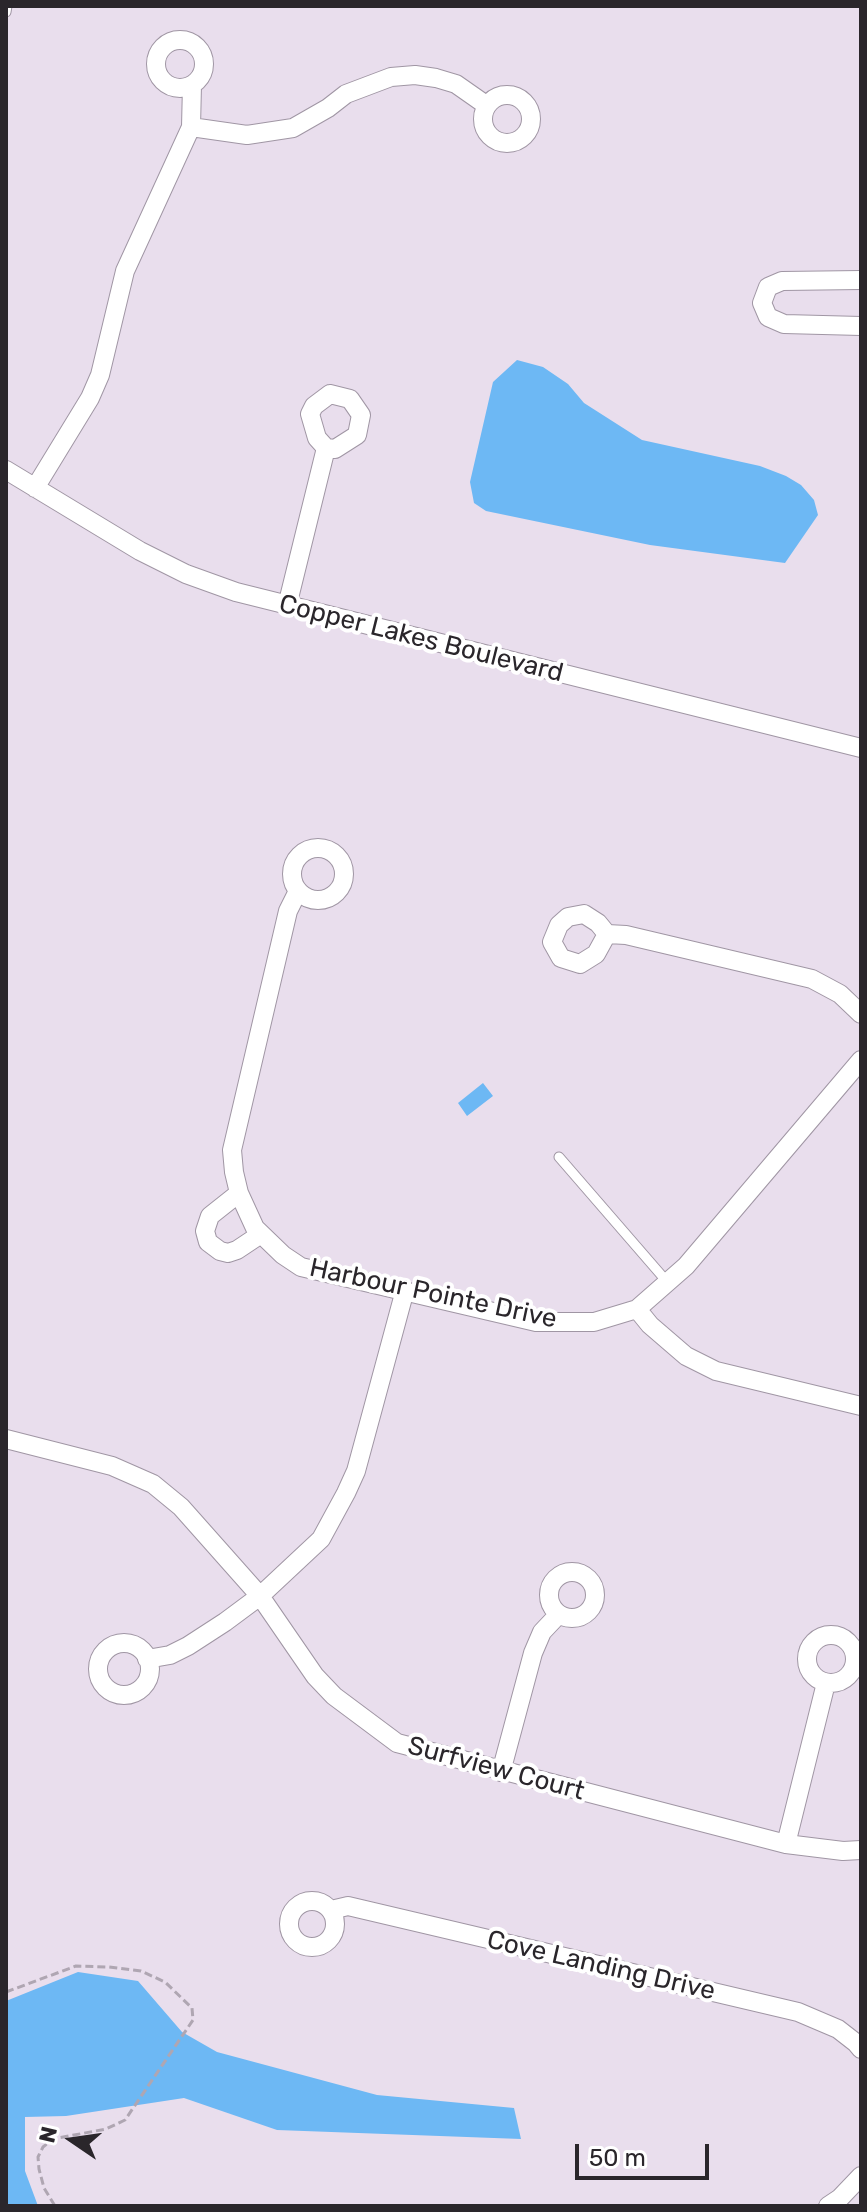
<!DOCTYPE html>
<style>
body{margin:0}
#map{position:relative;width:867px;height:2212px;overflow:hidden;background:#e9deed;font-family:Rubik,sans-serif}
canvas{display:block}
.frame{position:absolute;inset:0;border:8px solid #2a262b;pointer-events:none}
.north{position:absolute;left:32px;top:2100px;width:80px;height:80px;-webkit-text-stroke:6px #fff;paint-order:stroke;rotate:283deg;font-size:22px;font-weight:700;line-height:32px;text-align:center;color:#2a262b}
.north::after{content:'';display:block;margin:auto;width:28px;height:36px;background:#2a262b;clip-path:polygon(50% 0,100% 100%,50% 72%,0 100%)}
.scale{position:absolute;left:575px;top:2144px;width:134px;height:36px;box-sizing:border-box;border:4px solid #2a262b;border-top:0;padding-left:10px;font-size:24px;line-height:28px;white-space:nowrap;color:#2a262b;-webkit-text-stroke:6px #fff;paint-order:stroke}
</style>
<div id="map">
<canvas width="867" height="2212"></canvas>
<div class="frame"></div>
<div class="north">N</div>
<div class="scale">50 m</div>
</div>
<script>
const ctx = document.querySelector('canvas').getContext('2d');
ctx.lineJoin = 'round';
function paint(path, color) { ctx.fillStyle = color; ctx.fill(path, 'evenodd'); }
const toPath = rows => new Path2D(rows.map(r => 'M' + r).join(''));
function stroke(path, color, width, dash) { ctx.strokeStyle = color; ctx.lineWidth = width; ctx.lineCap = dash ? 'butt' : 'round'; ctx.setLineDash(dash || []); ctx.stroke(path); }
function drawText(font, color, halo, rows, align = 'center') {
  ctx.font = font + ' Rubik,sans-serif'; ctx.lineWidth = 8; ctx.setLineDash([]); ctx.textBaseline = 'middle'; ctx.strokeStyle = halo; ctx.fillStyle = color; for (const [text, x, y, turn = 0] of rows) {
    ctx.save(); ctx.translate(x, y); ctx.rotate((+turn || 0) * Math.PI / 180); ctx.textAlign = isNaN(turn) ? turn : align; if (halo) ctx.strokeText(text, 0, 0); ctx.fillText(text, 0, 0); ctx.restore();
  }
}
paint(toPath([
 [517,360,543,367,568,384,584,403,642,440,760,466,786,476,801,485,814,500,818,515,785,563,650,545,486,511,474,503,470,482,493,382],
 [483,1083,493,1096,467,1116,458,1103],
 [78,1972,138,1981,182,2032,217,2052,377,2095,514,2108,521,2139,277,2130,184,2098,66,2116,25,2117,25,2171,38,2206,6,2206,6,2001]
]), '#6db8f4');
const lane = toPath([
 [6,12,7,6],
 [559,1157,669,1284]
]);
const street = toPath([
 '156 64a24 24 0 1 1 48 0a24 24 0 1 1-48 0Z',
 '483 119a24 24 0 1 1 48 0a24 24 0 1 1-48 0Z',
 [191,127,247,135,293,128,328,108,346,94,391,77,415,75,436,78,456,84,486,105],
 [861,280,782,281,768,287,762,303,768,317,784,324,861,326],
 [330,394,350,399,361,415,357,435,335,449,326,448,317,438,310,414,314,406,330,394],
 [6,470,140,551,186,574,236,592,861,748],
 [35,488,90,398,100,375,125,271,191,127,192,85],
 [287,606,326,448],
 '292 874a26 26 0 1 1 52 0a26 26 0 1 1-52 0Z',
 [298,891,288,911,232,1150,234,1172,239,1193,255,1228,283,1255,301,1267,536,1322,594,1322,637,1309,686,1266,861,1060],
 [607,934,596,954,580,964,561,958,552,942,559,925,568,917,584,914,598,923,607,934,626,935,812,979,840,994,861,1014],
 [239,1193,210,1216,205,1231,208,1242,220,1251,228,1253,237,1250,261,1234],
 [637,1309,650,1325,686,1356,716,1371,861,1406],
 [6,1439,112,1466,153,1484,181,1507,260,1596,315,1676,334,1696,397,1743,786,1844,843,1851,861,1850],
 '549 1595a23 23 0 1 1 46 0a23 23 0 1 1-46 0Z',
 '807 1659a24 24 0 1 1 48 0a24 24 0 1 1-48 0Z',
 '98 1669a26 26 0 1 1 52 0a26 26 0 1 1-52 0Z',
 [147,1659,170,1655,188,1646,225,1622,260,1596,321,1539,346,1493,356,1471,405,1290],
 [501,1772,533,1653,542,1632,559,1614],
 [786,1844,826,1683],
 '289 1924a23 23 0 1 1 46 0a23 23 0 1 1-46 0Z',
 [331,1910,348,1906,798,2012,838,2029,856,2043,861,2049],
 [828,2206,840,2198,861,2176]
]);
stroke(lane, '#a096a4', 11);
stroke(street, '#a096a4', 20);
stroke(toPath([
 [6,1992,76,1966,109,1967,141,1971,165,1982,192,2008,193,2020,125,2120,106,2129,53,2139,43,2147,38,2157,39,2169,44,2188,55,2206]
]), '#afa6b2', 3, [8, 4]);
stroke(lane, '#fff', 9);
stroke(street, '#fff', 18);
drawText('26px', '#2a262b', '#fff', [
 ["Copper Lakes Boulevard",421,639,14],
 ["Harbour Pointe Drive",433,1294,12],
 ["Surfview Court",496,1769,15],
 ["Cove Landing Drive",601,1966,13]
]);
</script>
